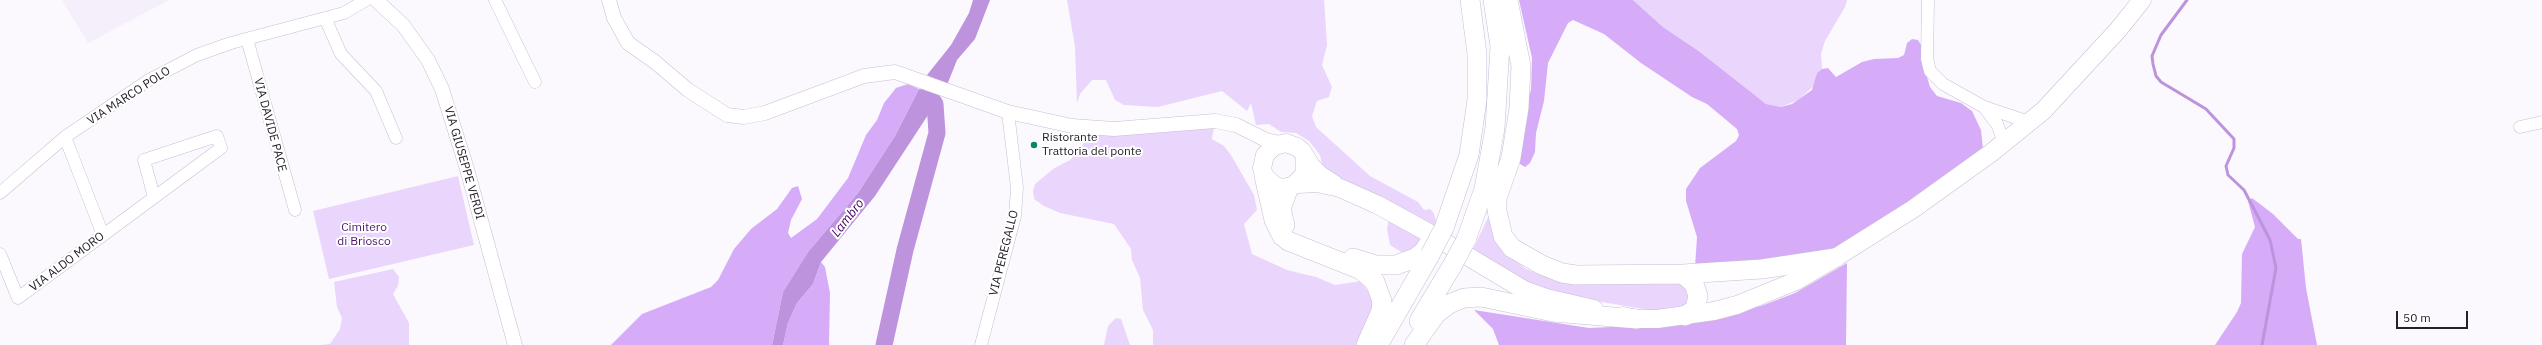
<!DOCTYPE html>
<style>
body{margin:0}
#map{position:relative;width:2542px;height:345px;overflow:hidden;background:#fbf9fe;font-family:"IBM Plex Sans",sans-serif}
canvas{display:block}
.scale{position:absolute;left:2396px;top:311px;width:72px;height:18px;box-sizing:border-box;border:2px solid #252129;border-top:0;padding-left:5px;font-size:12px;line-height:14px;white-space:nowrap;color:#252129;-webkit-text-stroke:3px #fff;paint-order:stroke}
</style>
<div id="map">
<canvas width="2542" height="345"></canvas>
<div class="scale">50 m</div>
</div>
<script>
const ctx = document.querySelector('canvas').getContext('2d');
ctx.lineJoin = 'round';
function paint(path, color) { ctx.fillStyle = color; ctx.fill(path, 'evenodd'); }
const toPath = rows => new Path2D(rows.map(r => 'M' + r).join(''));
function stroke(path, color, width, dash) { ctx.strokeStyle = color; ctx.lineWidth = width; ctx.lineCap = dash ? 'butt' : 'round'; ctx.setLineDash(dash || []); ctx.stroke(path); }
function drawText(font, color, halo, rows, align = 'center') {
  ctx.font = font + ' "IBM Plex Sans",sans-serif'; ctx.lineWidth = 4; ctx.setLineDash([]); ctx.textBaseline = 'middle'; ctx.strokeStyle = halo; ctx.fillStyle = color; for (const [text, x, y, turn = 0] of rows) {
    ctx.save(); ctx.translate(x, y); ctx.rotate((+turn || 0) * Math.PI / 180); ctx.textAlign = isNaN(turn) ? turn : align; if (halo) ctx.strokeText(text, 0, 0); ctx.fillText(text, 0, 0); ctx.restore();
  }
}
paint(toPath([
 [62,0,169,0,88,43]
]), '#f5eefb');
paint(toPath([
 [1067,0,1324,0,1327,45,1322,65,1332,87,1329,97,1317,101,1312,116,1316,127,1370,176,1418,202,1424,210,1430,209,1433,212,1436,220,1434,231,1424,246,1403,253,1390,245,1387,229,1391,207,1323,169,1320,155,1309,141,1296,133,1281,132,1269,124,1256,125,1251,103,1247,111,1222,91,1158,107,1124,105,1115,100,1106,80,1092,80,1080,94,1077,103,1075,47],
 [1633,0,1847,0,1845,7,1825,41,1821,54,1822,69,1817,73,1815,85,1798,100,1781,107,1766,104,1756,96,1700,52,1663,27],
 [1215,121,1212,139,1224,146,1231,155,1254,195,1257,210,1244,224,1252,254,1287,270,1316,277,1335,285,1361,281,1374,301,1363,345,1153,345,1153,330,1143,310,1140,278,1132,260,1131,249,1114,224,1060,213,1044,206,1034,199,1033,190,1035,184,1053,169,1070,160,1082,147,1089,127],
 [458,176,474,245,329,279,313,211],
 [1490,213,1509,256,1526,269,1546,277,1686,284,1690,304,1661,312,1560,295,1524,284,1471,254],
 [393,269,399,277,398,286,393,294,409,323,409,345,321,345,330,344,340,329,342,318,337,307,334,282],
 [1116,318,1121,319,1130,345,1104,345,1108,326]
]), '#ead5fc');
paint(toPath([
 [1519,0,1633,0,1663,27,1700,52,1756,96,1766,104,1781,107,1792,104,1812,90,1817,73,1822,69,1828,68,1836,77,1862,62,1874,59,1898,58,1904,55,1907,43,1912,39,1918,40,1921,45,1923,64,1930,87,1937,96,1961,103,1972,111,1981,130,1983,149,1982,153,1845,244,1823,253,1695,267,1697,237,1686,201,1686,189,1700,168,1736,141,1739,135,1737,129,1707,104,1692,97,1641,63,1604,34,1573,20,1568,23,1548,63,1544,101,1536,133,1535,152,1530,163,1525,167,1520,164,1518,145,1525,107,1531,90,1532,58],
 [908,84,919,89,895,136,858,193,808,252,783,292,772,345,611,345,642,314,711,287,718,280,734,249,751,229,777,209,792,188,798,186,802,199,791,220,788,233,791,238,817,219,848,178,866,135,877,120,884,103,896,88],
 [2252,198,2273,214,2298,239,2301,239,2306,288,2317,345,2215,345,2237,312,2241,303,2242,254,2255,227,2248,201],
 [821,262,825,267,830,293,829,345,783,345,788,323,797,303,813,284],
 [1847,263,1846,345,1499,345,1493,329,1474,310,1589,328,1654,325,1761,306,1795,293]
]), '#d6acf9');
paint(toPath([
 [973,0,990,0,975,39,957,60,947,85,927,75,951,45,969,13],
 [919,89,941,99,930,112,875,196,821,262,813,284,797,303,788,323,783,345,772,345,783,292,808,252,858,193,895,136]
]), '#bd93de');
stroke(toPath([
 [2187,0,2161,35,2152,56,2153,64,2156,76,2161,82,2206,109,2234,139,2234,148,2226,166,2228,175,2244,190,2255,211,2270,240,2276,268,2262,345]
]), '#bd93de', 3);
stroke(toPath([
 [884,345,905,250,937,133,935,104,928,93]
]), '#bd93de', 17);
const minor = toPath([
 [495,0,535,82],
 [1928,0,1927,59,1930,71,1943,84,1984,107,2029,122],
 [325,18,341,54,376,91,396,138],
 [247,39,295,210],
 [1984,107,1997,124,2004,142],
 [2520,127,2542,122],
 [65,137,103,235],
 [0,193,65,137,149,80,197,55,231,43,344,13,366,0],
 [0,254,18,298,221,148,217,136,144,160,154,197],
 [981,345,1015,216,1017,188,1008,112]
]);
const tertiary = toPath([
 [376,0,403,25,428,60,442,89,467,169,515,345],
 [609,0,614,18,628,43,655,62,688,90,727,115,744,117,765,113,864,76,895,72,1008,112,1072,126,1114,129,1215,121,1236,125,1266,140,1280,143]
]);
const primary = toPath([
 [1305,157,1305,174,1293,186,1282,188,1275,186,1264,176,1262,168,1265,155,1274,146,1286,143,1297,147,1302,151,1311,166,1320,175,1334,184],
 [1298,184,1317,183,1340,188,1378,205,1429,233,1524,290,1546,298,1594,309],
 [1623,316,1637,319,1657,319,1714,311,1737,305,1796,281,1835,258,1913,209,1991,153,2043,111,2118,30,2142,0]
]);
const trunk = toPath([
 [1508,0,1521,66,1519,108,1511,158,1497,198,1497,211,1503,236,1512,248,1542,265,1562,273,1576,275,1683,274,1762,269,1835,258],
 [1264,176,1274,220,1282,236,1288,241,1361,270,1375,282,1382,301,1381,311,1366,345],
 [1285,225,1281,209,1289,187],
 [1444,228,1469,155,1477,100,1477,54,1470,0],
 [1466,240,1484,189,1495,128,1500,46,1493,0],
 [1353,258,1376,265,1396,265,1415,258,1423,252,1430,242],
 [1683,274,1694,284,1698,296,1695,309,1685,316],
 [1419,321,1452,266],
 [1380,342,1430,255],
 [1414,345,1436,314,1449,304,1464,298,1481,297,1553,312,1637,319]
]);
stroke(minor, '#c9bdd4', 13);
stroke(tertiary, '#c9bdd4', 15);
stroke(primary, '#c9bdd4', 19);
stroke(trunk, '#c9bdd4', 20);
stroke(minor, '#fff', 12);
stroke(tertiary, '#fff', 14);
stroke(primary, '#fff', 18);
stroke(trunk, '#fff', 19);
const trunkBridge = toPath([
 [1430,255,1444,228],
 [1452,266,1466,240]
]);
stroke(trunkBridge, '#c9bdd4', 20, []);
stroke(trunkBridge, '#fff', 19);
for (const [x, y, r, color] of [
 [1034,145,4,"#06876a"]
]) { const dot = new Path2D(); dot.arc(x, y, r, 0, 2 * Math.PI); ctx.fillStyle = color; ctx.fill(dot); stroke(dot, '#fff', 1.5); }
drawText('12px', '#252129', '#fff', [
 ["VIA MARCO POLO",129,96,-33],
 ["VIA DAVIDE PACE",270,125,75],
 ["VIA GIUSEPPE VERDI",464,163,74],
 ["VIA PEREGALLO",1004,253,-76],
 ["VIA ALDO MORO",67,262,-37]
]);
drawText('12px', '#252129', '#fff', [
 ["Ristorante",1042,138],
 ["Trattoria del ponte",1042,152]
], 'left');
drawText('12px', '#4d156e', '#fff', [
 ["Cimitero",364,228],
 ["di Briosco",364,242]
]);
drawText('italic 13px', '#40015f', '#fff', [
 ["Lambro",848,218,-52]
]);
</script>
